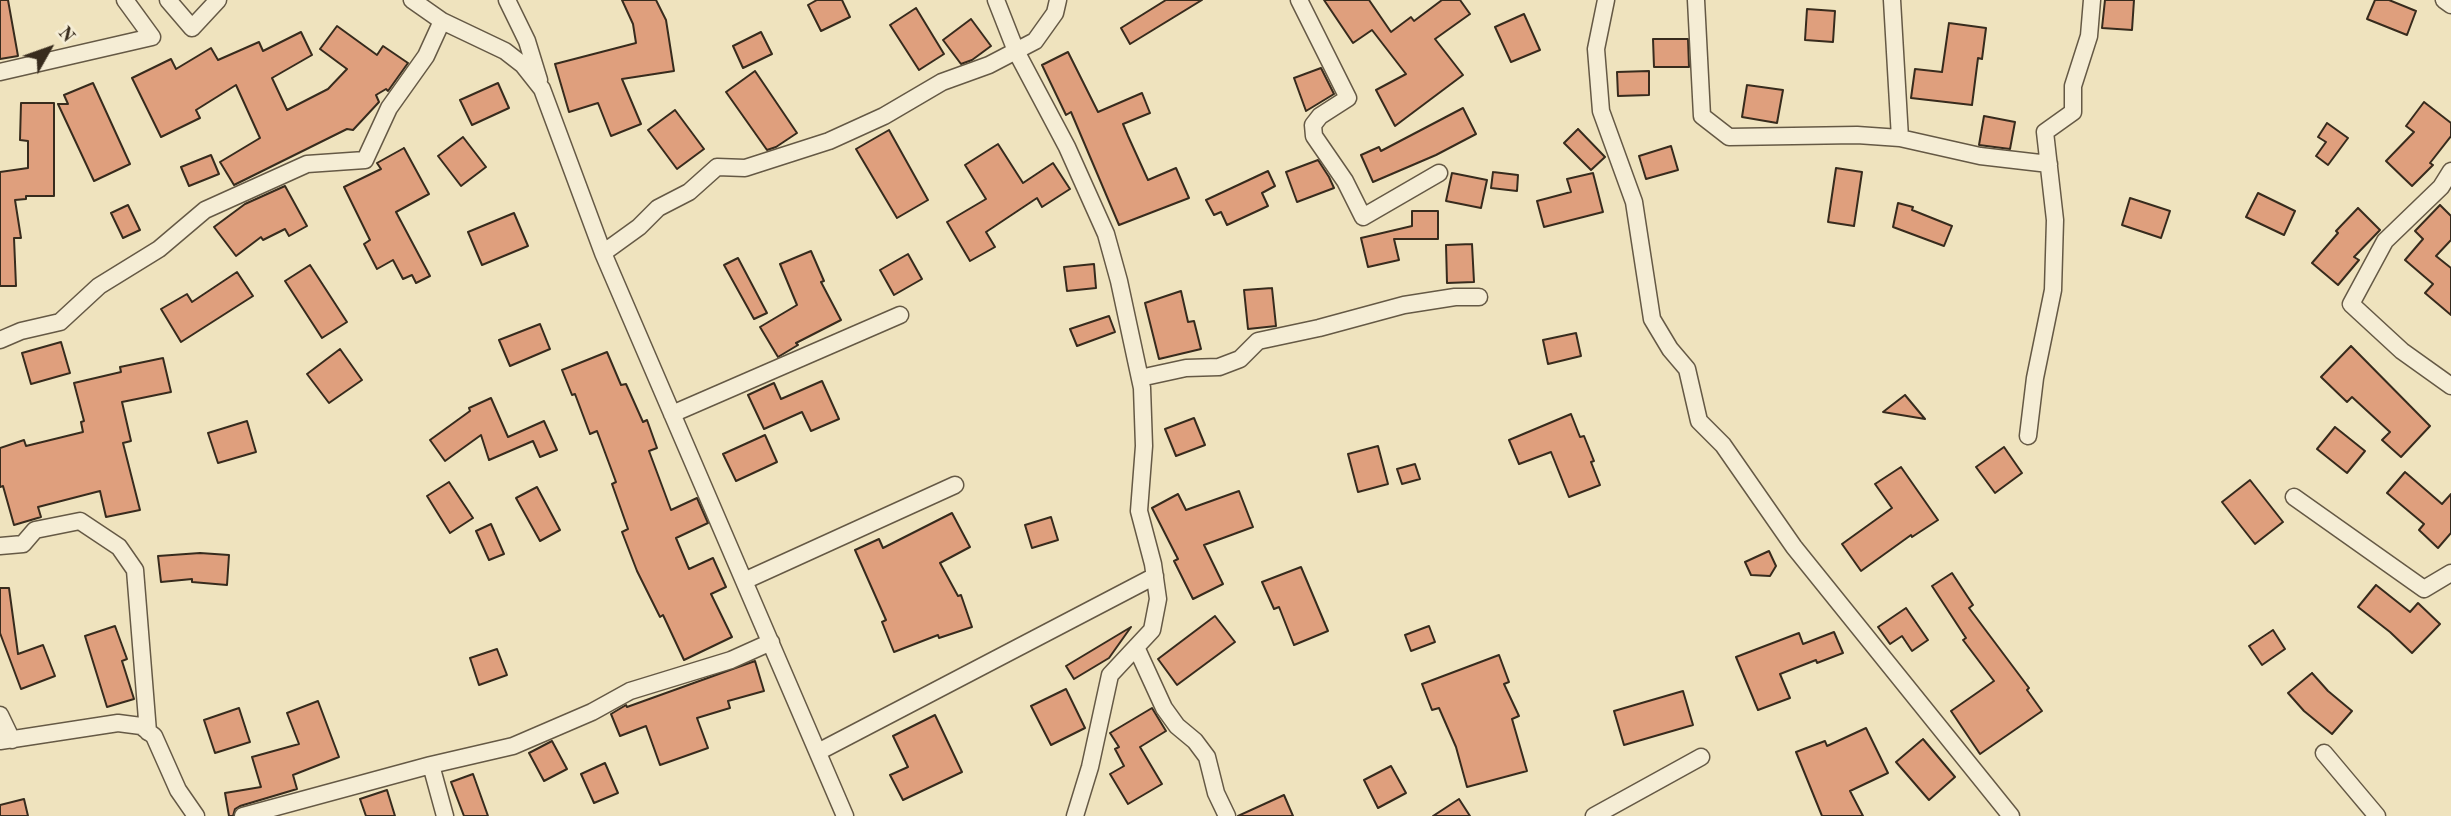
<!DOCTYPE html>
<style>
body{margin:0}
#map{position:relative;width:2451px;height:816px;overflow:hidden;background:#efe3be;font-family:"Old Standard TT",serif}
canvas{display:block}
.north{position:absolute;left:14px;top:14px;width:70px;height:70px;-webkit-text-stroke:5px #f5edd5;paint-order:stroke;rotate:50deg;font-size:19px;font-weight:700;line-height:28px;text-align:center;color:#372b1d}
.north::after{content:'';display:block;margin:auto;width:24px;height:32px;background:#372b1d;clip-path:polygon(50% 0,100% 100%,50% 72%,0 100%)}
</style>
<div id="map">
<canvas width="2451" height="816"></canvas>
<div class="north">N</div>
</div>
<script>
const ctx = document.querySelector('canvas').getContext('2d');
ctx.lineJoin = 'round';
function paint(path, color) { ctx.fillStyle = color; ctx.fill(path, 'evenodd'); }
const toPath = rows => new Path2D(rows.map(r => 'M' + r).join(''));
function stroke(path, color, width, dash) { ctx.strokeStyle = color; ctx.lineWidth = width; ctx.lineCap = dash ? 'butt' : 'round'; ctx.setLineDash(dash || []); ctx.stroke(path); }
const building = toPath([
 [0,0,8,0,18,56,0,59,0,0],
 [622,0,656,0,666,20,674,71,622,79,641,124,611,136,598,103,569,112,555,64,636,43,633,24,622,0],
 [817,0,842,0,850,17,821,31,808,5,817,0],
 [1166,0,1202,0,1130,44,1121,28,1166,0],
 [1324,0,1369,0,1391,32,1411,17,1414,21,1442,0,1460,0,1470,14,1435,39,1463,75,1395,126,1376,90,1406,74,1372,30,1353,43,1324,0],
 [2105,0,2134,0,2132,30,2102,28,2105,0],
 [2375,0,2389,0,2416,11,2407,35,2367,19,2375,0],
 [916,8,944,54,919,70,890,25,916,8],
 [1807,9,1835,11,1833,42,1805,40,1807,9],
 [1524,14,1540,50,1511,62,1495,27,1524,14],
 [971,19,991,46,972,60,961,64,943,40,971,19],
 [1949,23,1986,28,1982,59,1978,58,1972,105,1911,98,1915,69,1942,72,1949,23],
 [337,26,377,55,383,46,408,63,388,91,386,89,376,95,379,102,353,130,347,129,234,185,220,162,260,138,236,85,196,110,200,118,161,137,132,78,171,59,176,69,211,48,218,60,259,42,263,51,301,32,312,55,272,78,287,110,328,89,347,69,320,49,337,26],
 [761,32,772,54,743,68,733,46,761,32],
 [1653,39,1688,39,1689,67,1654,67,1653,39],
 [1068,52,1098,112,1142,93,1150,113,1123,124,1128,136,1148,180,1176,168,1189,198,1119,225,1071,112,1066,115,1042,65,1068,52],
 [1321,68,1334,94,1306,111,1294,78,1321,68],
 [755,71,797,133,776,147,767,150,726,92,755,71],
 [1649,71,1649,95,1618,96,1617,72,1649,71],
 [93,83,130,164,94,181,58,104,68,104,64,95,93,83],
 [498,83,509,108,472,125,460,100,498,83],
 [1747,85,1783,90,1777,123,1742,117,1747,85],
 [2424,102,2451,123,2451,136,2430,163,2433,165,2412,186,2386,161,2414,132,2406,126,2424,102],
 [21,103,54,103,54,196,26,196,26,199,15,200,21,238,14,238,16,286,0,286,0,172,28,168,28,141,20,140,21,103],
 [1463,108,1476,134,1436,155,1373,182,1361,155,1379,147,1381,151,1463,108],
 [675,110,704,149,677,169,648,130,675,110],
 [1984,116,2015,122,2010,149,1979,145,1984,116],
 [2327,123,2348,138,2328,165,2316,156,2326,142,2318,137,2327,123],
 [1578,129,1605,157,1591,170,1564,143,1578,129],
 [889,130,928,200,897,218,856,149,889,130],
 [463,137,486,167,461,186,438,156,463,137],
 [998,144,1023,183,1053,163,1070,189,1042,207,1037,198,986,232,995,247,970,261,947,222,986,199,965,165,998,144],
 [1671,146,1678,170,1646,179,1639,156,1671,146],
 [404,148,429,194,396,212,430,276,416,283,412,275,403,279,393,260,377,269,364,244,370,240,344,187,381,169,377,163,404,148],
 [211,155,219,174,189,186,181,167,211,155],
 [1318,160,1329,177,1334,188,1297,202,1286,172,1318,160],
 [1836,168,1862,172,1854,226,1828,222,1836,168],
 [1268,171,1275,186,1262,193,1268,206,1227,225,1221,212,1214,215,1206,200,1268,171],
 [1493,172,1518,175,1517,191,1491,188,1493,172],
 [1452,173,1487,180,1481,208,1446,201,1452,173],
 [1593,173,1603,212,1544,227,1537,201,1571,192,1567,179,1593,173],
 [285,186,307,226,289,236,285,229,263,240,261,237,236,256,214,227,245,204,285,186],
 [2258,193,2295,211,2284,235,2246,217,2258,193],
 [2130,198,2170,211,2161,238,2122,225,2130,198],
 [1898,203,1913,207,1912,210,1952,226,1944,246,1893,227,1898,203],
 [128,205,140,230,123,238,111,213,128,205],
 [2440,205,2451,216,2451,240,2436,256,2451,268,2451,315,2425,293,2433,284,2405,260,2423,239,2415,231,2440,205],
 [2358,208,2380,230,2354,257,2359,260,2338,285,2312,263,2338,233,2336,231,2358,208],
 [1412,211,1438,211,1438,239,1394,239,1399,260,1368,267,1361,238,1412,226,1412,211],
 [514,213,528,246,482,265,468,232,514,213],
 [1472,244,1474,282,1447,283,1446,245,1472,244],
 [811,251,824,281,821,282,841,320,796,343,798,345,778,357,760,327,797,305,780,264,811,251],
 [908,254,922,279,894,295,880,270,908,254],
 [738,258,767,313,754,319,724,265,738,258],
 [1094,264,1096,288,1067,291,1064,267,1094,264],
 [310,265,347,322,322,338,285,281,310,265],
 [237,272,253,296,181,342,161,309,187,294,192,302,237,272],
 [1272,288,1276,326,1248,329,1244,290,1272,288],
 [1181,291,1188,322,1194,321,1201,349,1159,359,1145,303,1181,291],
 [1109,316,1115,332,1077,346,1070,329,1109,316],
 [540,324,550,349,510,366,499,340,540,324],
 [1576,333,1581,356,1548,364,1543,340,1576,333],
 [61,342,70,373,31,384,22,353,61,342],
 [2351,346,2430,426,2401,457,2382,440,2390,432,2352,397,2347,402,2321,377,2351,346],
 [340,349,362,380,329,403,307,374,340,349],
 [607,352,621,385,626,384,643,422,647,420,657,448,649,451,671,510,697,498,708,523,676,538,689,569,713,558,726,587,711,594,732,637,684,660,663,615,660,617,637,571,622,532,628,529,612,484,616,482,597,431,590,434,575,394,572,395,562,370,607,352],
 [163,358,171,392,122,402,131,441,123,443,140,510,106,517,100,491,38,507,41,517,14,525,3,486,0,487,0,448,24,440,26,446,83,432,81,422,84,421,74,383,121,372,120,367,163,358],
 [822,381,839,419,811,431,802,412,764,429,748,395,774,383,781,399,822,381],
 [1905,395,1925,419,1883,412,1905,395],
 [491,398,508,437,544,421,557,450,540,457,533,441,489,460,481,435,445,461,430,440,470,411,469,408,491,398],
 [1571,414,1580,437,1584,436,1594,461,1591,462,1600,485,1569,497,1551,452,1519,464,1509,440,1571,414],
 [1194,418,1205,445,1176,456,1165,429,1194,418],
 [247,421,256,452,218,463,208,433,247,421],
 [2335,427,2365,451,2347,473,2317,449,2335,427],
 [765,435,777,462,736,481,723,454,765,435],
 [1378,446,1388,484,1358,492,1348,454,1378,446],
 [2004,447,2022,473,1995,493,1976,467,2004,447],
 [1415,464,1420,479,1402,484,1397,469,1415,464],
 [1901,467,1938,520,1912,537,1911,535,1861,571,1842,544,1892,508,1875,484,1901,467],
 [2405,472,2442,504,2451,494,2451,533,2438,548,2419,530,2424,524,2387,493,2405,472],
 [2250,480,2283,522,2255,544,2222,502,2250,480],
 [449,482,473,518,450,533,427,496,449,482],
 [537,487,560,530,540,541,516,498,537,487],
 [1239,491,1253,527,1204,545,1223,584,1193,599,1174,561,1178,559,1152,508,1178,494,1186,510,1239,491],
 [952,513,970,547,940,563,958,596,961,595,972,627,939,638,938,635,894,652,882,622,886,620,855,550,879,539,883,548,952,513],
 [1051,517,1058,540,1032,548,1025,525,1051,517],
 [491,524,504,554,489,560,476,531,491,524],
 [1769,551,1776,566,1770,576,1751,575,1745,562,1769,551],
 [200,553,229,555,227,585,192,582,192,579,161,582,158,556,200,553],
 [1301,567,1328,631,1294,645,1279,607,1274,609,1262,582,1301,567],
 [1952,573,1973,605,1969,608,2029,688,2027,690,2042,711,1980,754,1951,711,1994,681,1963,640,1966,638,1932,586,1952,573],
 [2376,585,2410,612,2418,603,2440,624,2412,653,2390,632,2358,607,2376,585],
 [0,588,9,588,18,654,43,645,55,676,21,689,0,633,0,588],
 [1906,608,1928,640,1912,651,1902,636,1890,644,1878,627,1906,608],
 [1215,616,1235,642,1177,685,1158,659,1215,616],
 [115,626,127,659,122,661,134,699,107,707,85,636,115,626],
 [1429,626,1435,642,1411,651,1405,635,1429,626],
 [1131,627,1109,658,1074,679,1066,666,1131,627],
 [2273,630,2285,649,2262,665,2249,646,2273,630],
 [1834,632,1843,653,1817,663,1816,660,1780,674,1790,698,1758,710,1736,657,1799,633,1803,644,1834,632],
 [497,649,507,675,479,685,470,658,497,649],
 [1499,655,1509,682,1504,684,1519,716,1512,719,1527,771,1467,787,1456,747,1439,708,1432,710,1422,684,1499,655],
 [755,661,764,691,728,701,730,708,697,718,708,748,660,765,646,726,620,736,611,714,626,705,627,707,755,661],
 [2312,673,2328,691,2352,711,2332,734,2304,711,2288,693,2312,673],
 [1066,689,1085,728,1051,745,1031,706,1066,689],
 [1683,691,1693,725,1624,745,1614,711,1683,691],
 [318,701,339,757,293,775,297,789,240,806,235,809,233,816,229,816,225,793,261,787,252,757,299,744,287,713,318,701],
 [239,708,250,742,215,753,204,720,239,708],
 [1152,708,1166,731,1140,747,1162,784,1128,804,1110,774,1124,766,1115,749,1119,747,1110,733,1152,708],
 [935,715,962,772,903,800,890,775,908,767,893,736,935,715],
 [1866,728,1888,773,1850,791,1863,816,1822,816,1796,752,1825,741,1827,746,1866,728],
 [1923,739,1955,777,1929,800,1896,762,1923,739],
 [552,741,567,769,544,781,529,753,552,741],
 [605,763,618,793,594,803,581,774,605,763],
 [1391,766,1406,793,1378,808,1364,780,1391,766],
 [473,774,488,816,464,816,451,782,473,774],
 [387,790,395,816,366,816,360,799,387,790],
 [1284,795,1293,816,1238,816,1284,795],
 [24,799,28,816,0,816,0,805,24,799],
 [1459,799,1470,816,1433,816,1459,799]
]);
paint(building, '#df9f7d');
stroke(building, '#372b1d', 2);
const street = toPath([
 [168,0,192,28,218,0],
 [412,0,442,21,505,51,523,65,542,89,603,253,845,816],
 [507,0,527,41,539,80],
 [996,0,1016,51,1067,147,1106,234,1119,281,1142,388,1144,446,1139,511,1153,564,1158,599,1152,630,1110,675,1090,767,1075,816],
 [1299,0,1348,98,1320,116,1313,125,1314,136,1345,181,1363,217,1439,173],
 [1606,0,1596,49,1601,111,1634,202,1652,319,1670,349,1687,369,1699,421,1723,445,1794,547,2011,816],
 [1696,0,1702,116,1729,137,1857,135,1900,138,1892,0],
 [2444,0,2451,5],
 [0,72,152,37,125,0],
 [1900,138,1980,156,2049,164],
 [2451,171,2441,187,2385,241,2351,304,2402,351,2451,386],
 [603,253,639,227,658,208,689,192,717,167,745,168,829,141,884,116,942,82,989,65,1035,41,1055,13,1058,0],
 [0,340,21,331,60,322,99,286,159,249,205,210,307,164,365,160,389,108,426,56,442,21],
 [1140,378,1186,368,1219,367,1240,359,1258,341,1319,328,1404,305,1455,297,1479,297],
 [672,414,900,315],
 [2028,436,2035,378,2053,290,2055,220,2045,132,2073,112,2073,86,2089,36,2092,0],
 [2294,497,2424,589,2451,573],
 [0,546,23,544,35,530,80,521,119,547,135,570,148,732],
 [744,581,955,485],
 [1136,647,1164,708,1177,726,1195,741,1207,757,1216,793,1227,816],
 [0,715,12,740],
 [0,741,118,723,141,726,154,736,178,790,196,816],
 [818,752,1155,576],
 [2324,753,2377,816],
 [431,765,445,816],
 [243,816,431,765,513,746,592,712,630,691,731,660,771,642],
 [1594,816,1701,757]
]);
stroke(street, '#655945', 19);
stroke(street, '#f5edd5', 16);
</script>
